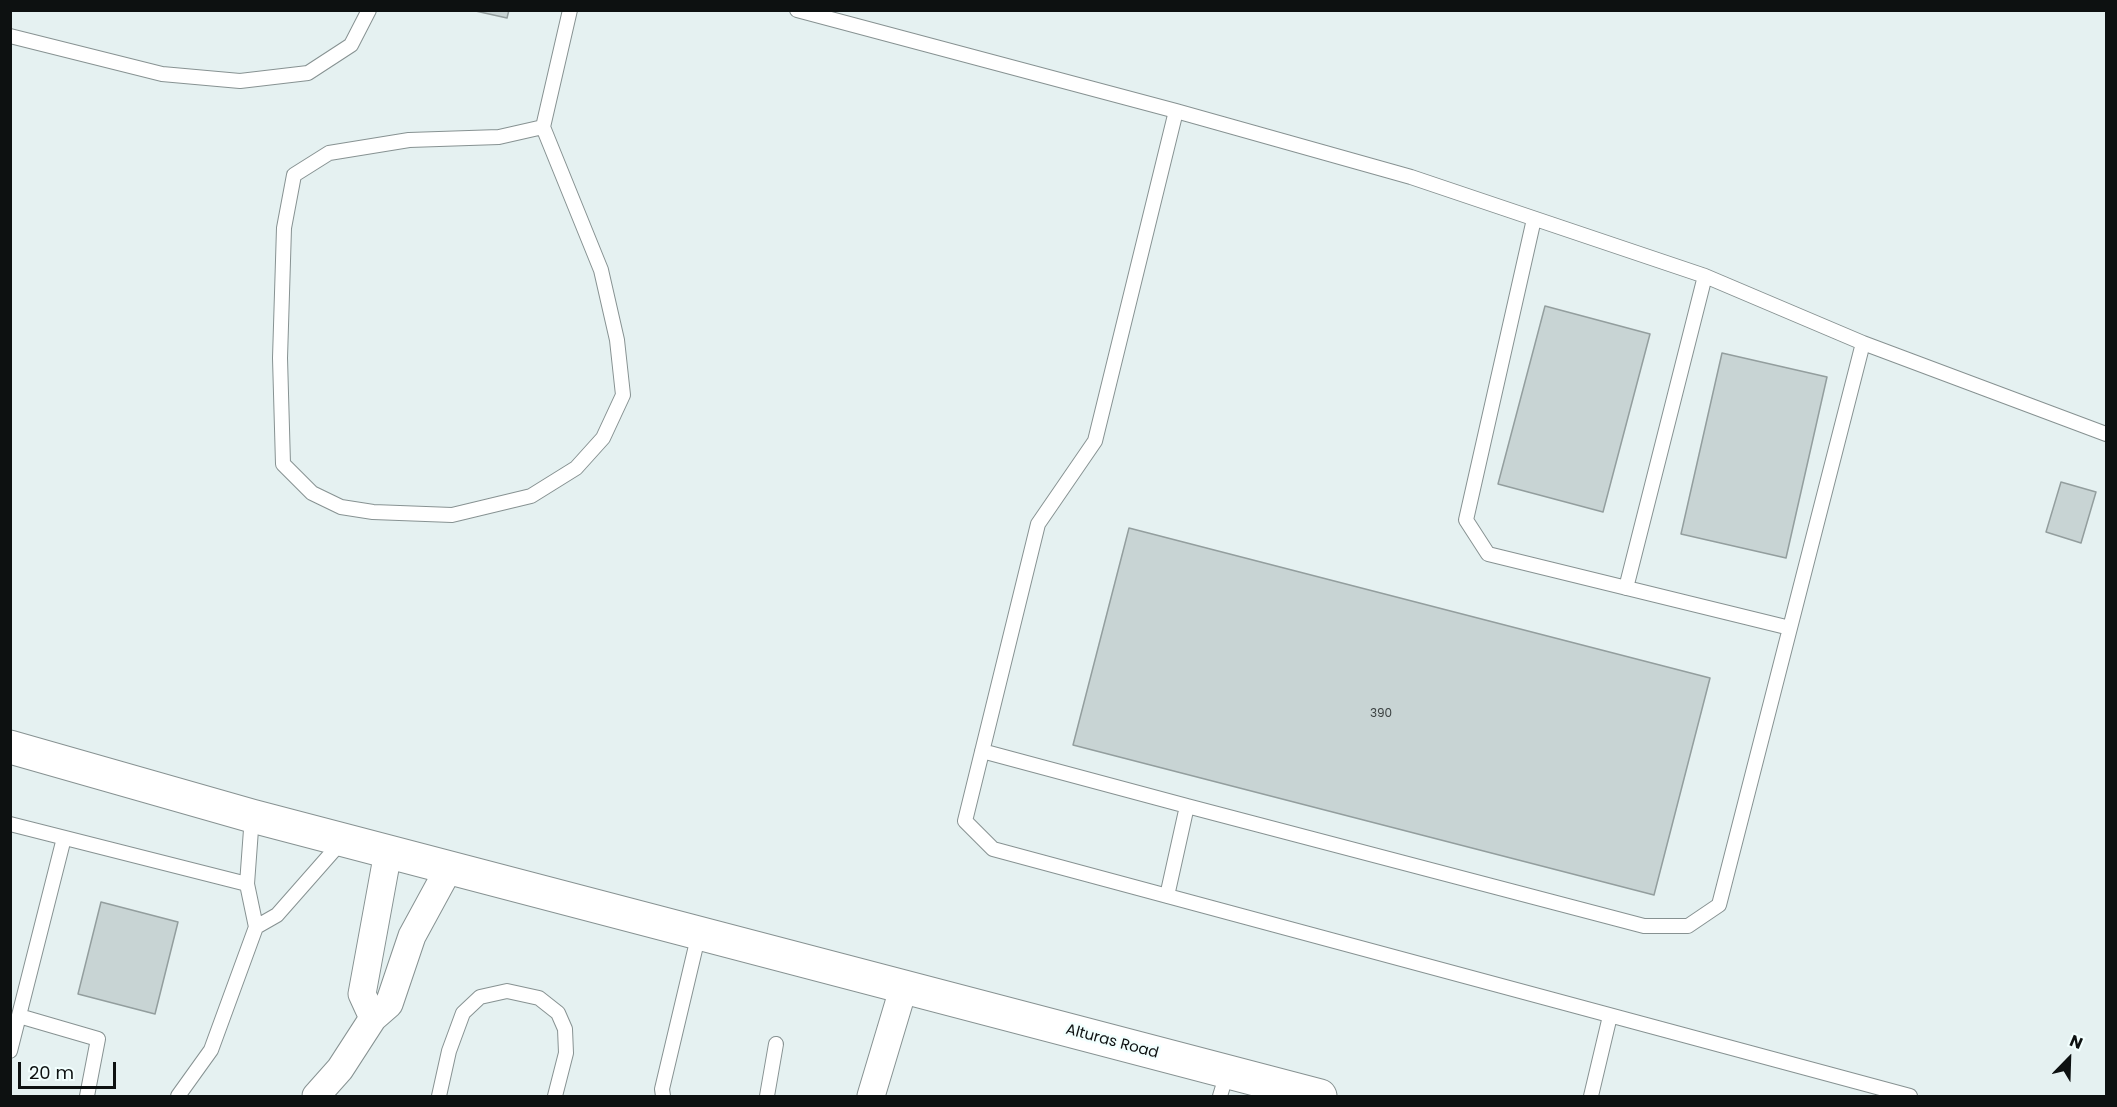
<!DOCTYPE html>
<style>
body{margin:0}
#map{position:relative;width:2117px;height:1107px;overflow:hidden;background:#e5f1f1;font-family:Poppins,sans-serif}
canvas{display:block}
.frame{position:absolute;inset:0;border:12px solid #0d1111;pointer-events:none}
.north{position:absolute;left:2039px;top:1029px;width:60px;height:60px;-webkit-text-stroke:4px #f2fffe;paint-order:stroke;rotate:23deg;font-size:16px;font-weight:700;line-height:24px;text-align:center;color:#0d1111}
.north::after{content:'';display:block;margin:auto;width:21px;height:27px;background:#0d1111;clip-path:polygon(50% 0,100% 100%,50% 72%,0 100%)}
.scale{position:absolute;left:18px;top:1062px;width:98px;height:27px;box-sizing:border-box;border:3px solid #0d1111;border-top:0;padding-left:8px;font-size:18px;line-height:21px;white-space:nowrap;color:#0d1111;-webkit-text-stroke:4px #f2fffe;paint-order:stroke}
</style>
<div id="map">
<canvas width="2117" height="1107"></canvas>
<div class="frame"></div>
<div class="north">N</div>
<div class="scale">20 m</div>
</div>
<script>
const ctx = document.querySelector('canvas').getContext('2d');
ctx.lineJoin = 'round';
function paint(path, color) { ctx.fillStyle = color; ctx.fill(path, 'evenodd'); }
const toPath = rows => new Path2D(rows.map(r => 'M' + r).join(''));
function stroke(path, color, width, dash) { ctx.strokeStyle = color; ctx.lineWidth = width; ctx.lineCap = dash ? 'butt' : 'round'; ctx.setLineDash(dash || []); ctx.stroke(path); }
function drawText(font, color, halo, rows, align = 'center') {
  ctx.font = font + ' Poppins,sans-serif'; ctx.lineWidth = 5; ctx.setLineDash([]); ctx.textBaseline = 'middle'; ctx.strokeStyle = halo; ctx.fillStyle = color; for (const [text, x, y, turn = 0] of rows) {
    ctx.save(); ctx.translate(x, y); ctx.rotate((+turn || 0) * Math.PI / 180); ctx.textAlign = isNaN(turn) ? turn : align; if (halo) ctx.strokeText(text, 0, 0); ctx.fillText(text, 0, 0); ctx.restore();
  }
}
const building = toPath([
 [471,10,509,10,507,18,471,10],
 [1545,306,1650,334,1603,512,1498,484,1545,306],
 [1722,353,1827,377,1786,558,1681,534,1722,353],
 [2061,482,2096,492,2081,543,2046,532,2061,482],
 [1129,528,1710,678,1654,895,1073,745,1129,528],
 [101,902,178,922,155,1014,78,994,101,902]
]);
paint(building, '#c8d4d4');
stroke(building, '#939e9e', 1.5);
const service = toPath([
 [797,10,1176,111,1411,177,1705,276,1863,343,2106,434],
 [10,36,162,74,240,81,308,73,351,45,369,10],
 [1176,111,1095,441,1038,524,965,821,993,849,1910,1096],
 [543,127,601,270,617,340,623,395,603,438,576,468,531,496,452,515,373,512,341,507,312,493,283,464,280,358,284,228,294,175,329,153,409,140,499,137,543,127],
 [543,127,570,10],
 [1534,219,1466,520,1488,554,1790,628],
 [1626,588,1705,276],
 [982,751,1187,806,1167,896],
 [1187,806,1644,926,1688,926,1719,905,1863,343],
 [10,824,247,884],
 [256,927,277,915,343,840],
 [19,1016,98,1039,87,1096],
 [10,1051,64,838],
 [178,1096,211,1050,256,927,247,884,252,816],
 [439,1096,449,1051,463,1013,480,997,507,991,539,998,558,1013,565,1029,566,1053,555,1096],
 [663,1096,662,1089,699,933],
 [767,1096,776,1044],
 [1220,1096,1227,1073],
 [1591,1096,1610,1016]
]);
const minor = toPath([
 [373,1018,362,994,388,852],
 [316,1096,340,1069,373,1018,389,1004,412,936,449,868],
 [871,1096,904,986]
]);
const primary = toPath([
 [10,747,252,816,1320,1096]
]);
stroke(service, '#879292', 16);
stroke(minor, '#879292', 29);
stroke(primary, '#879292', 35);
stroke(service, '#fff', 14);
stroke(minor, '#fff', 27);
stroke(primary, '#fff', 33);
drawText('12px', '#3c4242', null, [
 ["390",1381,714]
]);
drawText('15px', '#0d1111', '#f2fffe', [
 ["Alturas Road",1112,1042,15]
]);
</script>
